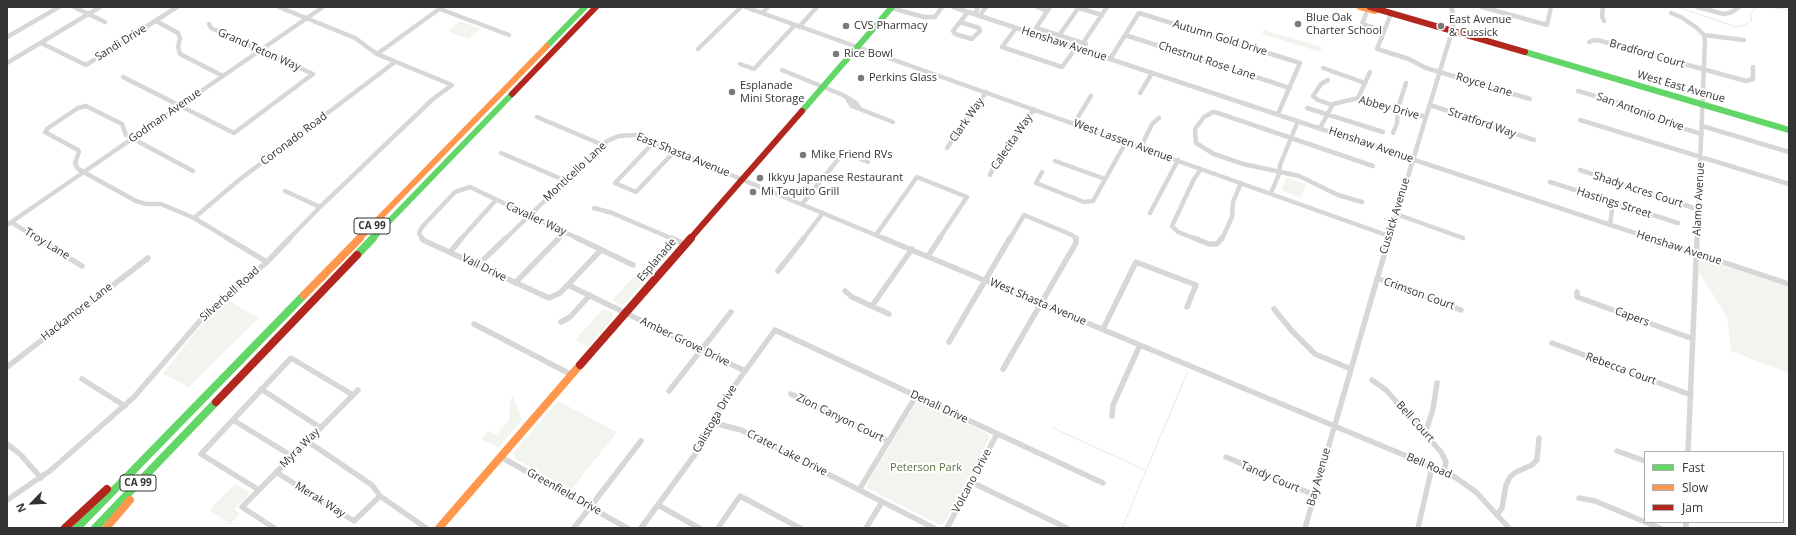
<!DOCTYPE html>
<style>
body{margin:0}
#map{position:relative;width:1796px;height:535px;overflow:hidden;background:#fff;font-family:"Open Sans",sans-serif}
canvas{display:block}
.frame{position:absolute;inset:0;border:8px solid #333;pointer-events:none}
.legend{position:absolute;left:1644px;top:451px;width:140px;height:72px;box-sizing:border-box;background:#fff;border:1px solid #adadad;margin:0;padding:5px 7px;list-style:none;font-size:12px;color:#333}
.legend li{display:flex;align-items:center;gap:8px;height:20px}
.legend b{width:20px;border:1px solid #adadad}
.north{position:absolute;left:12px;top:483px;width:40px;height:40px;-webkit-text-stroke:3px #fff;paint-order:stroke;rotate:246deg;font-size:11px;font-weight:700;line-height:16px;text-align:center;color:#333}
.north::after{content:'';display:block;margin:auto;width:14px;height:18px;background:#333;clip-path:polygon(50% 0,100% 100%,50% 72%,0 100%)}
</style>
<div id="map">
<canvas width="1796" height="535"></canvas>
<div class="frame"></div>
<ul class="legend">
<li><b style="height:5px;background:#63d668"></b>Fast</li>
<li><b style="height:5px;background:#ff974d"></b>Slow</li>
<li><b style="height:5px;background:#b3261e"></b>Jam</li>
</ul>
<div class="north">N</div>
</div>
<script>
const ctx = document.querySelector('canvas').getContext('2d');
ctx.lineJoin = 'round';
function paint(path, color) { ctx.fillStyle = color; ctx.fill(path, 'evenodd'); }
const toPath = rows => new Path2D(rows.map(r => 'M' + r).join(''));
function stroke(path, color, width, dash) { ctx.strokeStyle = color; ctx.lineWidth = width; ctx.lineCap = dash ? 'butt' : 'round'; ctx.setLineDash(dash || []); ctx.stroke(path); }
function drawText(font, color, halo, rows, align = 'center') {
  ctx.font = font + ' "Open Sans",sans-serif'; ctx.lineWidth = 4; ctx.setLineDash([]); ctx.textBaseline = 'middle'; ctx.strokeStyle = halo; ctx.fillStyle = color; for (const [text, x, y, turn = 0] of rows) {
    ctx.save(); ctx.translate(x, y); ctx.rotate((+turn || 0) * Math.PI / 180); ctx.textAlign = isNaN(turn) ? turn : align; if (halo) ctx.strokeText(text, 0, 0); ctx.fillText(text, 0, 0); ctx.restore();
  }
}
paint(toPath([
 [460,21,481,29,469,39,454,34,449,30],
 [1264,30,1322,47,1320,52,1262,34],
 [1287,177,1306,184,1301,198,1281,190],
 [1700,258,1789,287,1789,373,1731,351,1727,317,1699,272],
 [640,270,653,271,626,303,621,305,612,300],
 [227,300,259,318,189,387,163,374,197,330],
 [603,309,613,313,613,318,588,347,575,340],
 [513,396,522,420,498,448,481,439,488,431,496,435,509,421,510,400],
 [558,401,617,432,571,490,514,458,514,452],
 [916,403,922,403,987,433,990,437,945,522,940,525,871,490,867,487,868,482],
 [235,484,250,493,234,509,240,514,230,524,209,510]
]), '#f1f5ed');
stroke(toPath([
 [1677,7,1736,27,1745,25,1752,20,1750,13,1758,7],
 [1769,7,1789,10],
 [1053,428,1145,470],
 [1122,528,1187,373]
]), '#ddebf3', 1);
stroke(toPath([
 [74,7,105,22],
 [279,7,355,38,377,54,452,85],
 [745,7,1389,236],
 [953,7,1653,239],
 [1037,7,1047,11],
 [1050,7,1036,28,1086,44],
 [1076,7,1102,15],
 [1482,7,1547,25,1551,7],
 [1603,7,1602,16,1604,21],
 [1697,7,1724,14,1732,12,1739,7],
 [891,8,924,17,935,17,942,7],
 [440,9,509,35],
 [762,13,768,7],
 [1671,13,1681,17,1697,28,1704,35,1705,41,1697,239],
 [975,14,978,7],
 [1366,14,1362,24,1384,31],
 [979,16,986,7],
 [1390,16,1377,49,1409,59,1426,68,1530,99],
 [156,21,178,33,180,38,178,47,180,54,223,76],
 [960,22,979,28,980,31,972,39,955,34,953,31,960,22],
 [960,22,968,12],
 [799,27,817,7],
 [1016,28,1002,47,1062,67,1076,48],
 [1125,35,1290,88],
 [1704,35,1744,40],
 [7,37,59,7],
 [1058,37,1079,7],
 [1589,42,1594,40,1601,41,1746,81,1753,79,1753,67],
 [41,43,86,65,177,7],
 [1083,43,1107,7],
 [698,49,741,7],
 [377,54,442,7],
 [1110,59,1139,13,1300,63,1278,114],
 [7,63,100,7],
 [740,64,754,69,795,25],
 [1323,68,1365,83],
 [782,70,843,95,856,103,860,109],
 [123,77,234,133,313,74,211,28,209,24],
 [1328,80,1321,84,1313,96,1318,100,1332,105],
 [1578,91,1633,107,1661,122,1702,134],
 [1140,93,1152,73],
 [1358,98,1370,72],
 [848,100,852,106,893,122],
 [1430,105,1534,140],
 [1307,108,1383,132],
 [537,117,603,145],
 [1580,120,1789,184],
 [1074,123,1091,96],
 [1702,126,1789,152],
 [1320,128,1333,104,1358,98,1426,117],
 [1393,133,1397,123,1398,108,1406,83],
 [654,142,615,183,636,192,675,151],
 [1141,147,1152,124,1159,118],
 [947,148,986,92],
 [501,153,566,181],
 [1055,161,1105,179],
 [1580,170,1697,209],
 [193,171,126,135,122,124,86,106,78,108,48,128,45,132,78,150,79,152,75,163,78,169,136,201,146,204,161,204,194,218,229,239],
 [1042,172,1036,183,1084,202,1093,201,1126,142],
 [990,175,993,168,1034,109],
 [1550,182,1678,223],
 [285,191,320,207],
 [1271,193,1279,174,1280,165,1298,121],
 [1362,202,1338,195,1299,176,1243,164,1214,154,1196,143,1195,129,1204,117,1213,112,1218,113,1373,166],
 [802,204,844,152,868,162],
 [594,208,612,213,673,239],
 [1150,213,1178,160],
 [1396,214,1463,238],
 [194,218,239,180,395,62],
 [11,222,38,239],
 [7,225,323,7],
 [1610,225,1613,202],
 [876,235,917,177,967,197,939,239],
 [289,239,320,207,433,99,452,85],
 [422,239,419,233,422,227,455,192,470,187,579,239],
 [461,239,496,200],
 [505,239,607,141,619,136,635,135,885,239],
 [558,239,564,233],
 [803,239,823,213],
 [1010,239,1024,215,1072,235,1076,239],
 [1196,239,1178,232,1172,226,1194,179,1201,169],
 [1222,239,1232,217,1233,202,1241,183],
 [1389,239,1453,28,1454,16,1451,7]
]), '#d7d7d7', 4.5);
stroke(toPath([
 [37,238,82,266],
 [227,238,267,262],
 [422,238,423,240,549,298,560,293,601,250],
 [577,238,633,265],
 [671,238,680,242],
 [883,238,1452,475,1476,492,1509,528],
 [1194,238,1209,244,1217,244,1222,238],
 [1650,238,1789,284],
 [450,252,462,238],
 [928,256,940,238],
 [479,264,506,238],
 [778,271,804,238],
 [1377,278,1461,310],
 [515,283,559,238],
 [568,285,745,371],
 [845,291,852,297,889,314],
 [1577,292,1577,297,1693,339],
 [872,306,912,249],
 [1274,309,1292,331,1315,354,1351,369],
 [561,322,570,317,590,295],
 [474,324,572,375],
 [1103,329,1136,262,1196,285,1187,307],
 [949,342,1010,238],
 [1552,343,1691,395],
 [7,367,148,258],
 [1003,369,1076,243,1076,238],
 [82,379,125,406],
 [1372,380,1386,390,1441,452,1446,462,1444,472],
 [261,389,321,428],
 [669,391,731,312],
 [791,394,888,441],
 [1112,416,1113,405,1140,345],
 [233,420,292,456],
 [714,423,741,430,934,528],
 [1425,434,1433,409,1437,383],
 [307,441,372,485,380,496,426,528],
 [7,444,20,454,41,478],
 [1617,451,1645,461],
 [1688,452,1697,238],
 [501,457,627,528],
 [1226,457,1314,495],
 [276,472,354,521,380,496],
 [971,482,1067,528],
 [259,490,201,454,291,358,353,395],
 [859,490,916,396],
 [1579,498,1595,501,1645,522],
 [7,500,51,470,134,397,205,315,267,262,290,238],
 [658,505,699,528],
 [1497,515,1502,508,1506,485,1510,477,1516,472,1532,465,1537,460,1539,438],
 [1645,522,1660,528],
 [1686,522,1686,528],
 [274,528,242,507,358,390],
 [574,528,641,441],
 [641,528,707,438,724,400,775,330,1103,483],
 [718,528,740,496,800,528],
 [866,528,882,502],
 [947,528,997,434],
 [1305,528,1389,238],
 [1418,528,1432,467]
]), '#d7d7d7', 5.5);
stroke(toPath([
 [547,46,585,7],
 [1525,52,1789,130],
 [802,111,892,7],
 [372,239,512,94]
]), '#63d668', 6);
stroke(toPath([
 [357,255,373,238],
 [77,528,304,295],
 [95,528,216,402]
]), '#63d668', 8);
stroke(toPath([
 [1360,7,1375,11],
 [359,239,547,46]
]), '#ff974d', 6);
stroke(toPath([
 [304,295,360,238],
 [106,528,130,500],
 [439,528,580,365]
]), '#ff974d', 8);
stroke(toPath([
 [1370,7,1525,52],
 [512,94,596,7],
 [690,239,802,111]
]), '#b3261e', 6);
stroke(toPath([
 [580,365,691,238],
 [216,402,357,255],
 [65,528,107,489]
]), '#b3261e', 8);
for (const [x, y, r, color] of [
 [1298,24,4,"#7a7a7a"],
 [846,26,4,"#7a7a7a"],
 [1441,26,4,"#7a7a7a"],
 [836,54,4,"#7a7a7a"],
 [861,78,4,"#7a7a7a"],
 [732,92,4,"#7a7a7a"],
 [803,155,4,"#7a7a7a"],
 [760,178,4,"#7a7a7a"],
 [753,192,4,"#7a7a7a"]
]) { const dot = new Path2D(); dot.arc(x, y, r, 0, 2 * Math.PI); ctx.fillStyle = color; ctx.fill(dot); stroke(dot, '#fff', 1.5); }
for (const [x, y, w] of [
 [372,226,36],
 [138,483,36]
]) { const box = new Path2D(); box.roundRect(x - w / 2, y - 8, w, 16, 3); ctx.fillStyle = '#fff'; ctx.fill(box); stroke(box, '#333', 1); }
drawText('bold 10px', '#333', null, [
 ["CA 99",372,226],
 ["CA 99",138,483]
]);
drawText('11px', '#333', '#fff', [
 ["Blue Oak",1306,18],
 ["Charter School",1306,31],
 ["East Avenue",1449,20],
 ["& Cussick",1449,33],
 ["CVS Pharmacy",854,26],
 ["Rice Bowl",844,54],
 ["Perkins Glass",869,78],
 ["Esplanade",740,86],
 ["Mini Storage",740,99],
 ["Mike Friend RVs",811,155],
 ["Ikkyu Japanese Restaurant",768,178],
 ["Mi Taquito Grill",761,192]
], 'left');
drawText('11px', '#333', '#fff', [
 ["Autumn Gold Drive",1220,38,17],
 ["Sandi Drive",121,43,-32],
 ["Henshaw Avenue",1064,44,18],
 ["Grand Teton Way",259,50,24],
 ["Bradford Court",1647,54,16],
 ["Chestnut Rose Lane",1207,61,18],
 ["Royce Lane",1484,85,17],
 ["West East Avenue",1681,87,16],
 ["Abbey Drive",1389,108,15],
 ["San Antonio Drive",1640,112,20],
 ["Godman Avenue",165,116,-35],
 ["Clark Way",967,120,-55],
 ["Stratford Way",1482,123,19],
 ["Coronado Road",294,139,-37],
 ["West Lassen Avenue",1123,141,20],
 ["Calecita Way",1012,142,-56],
 ["Henshaw Avenue",1371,145,19],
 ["East Shasta Avenue",683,155,22],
 ["Monticello Lane",575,172,-43],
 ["Shady Acres Court",1638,190,18],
 ["Alamo Avenue",1699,199,-87],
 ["Hastings Street",1614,203,18],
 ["Cussick Avenue",1395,216,-73],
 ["Cavalier Way",536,219,25],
 ["Troy Lane",47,244,31],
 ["Henshaw Avenue",1679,248,18],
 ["Esplanade",657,260,-49],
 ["Vail Drive",484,268,26],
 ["Silverbell Road",230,294,-42],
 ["Crimson Court",1419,294,20],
 ["West Shasta Avenue",1038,302,23],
 ["Hackamore Lane",77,312,-38],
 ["Capers",1632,317,20],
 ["Amber Grove Drive",685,342,26],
 ["Rebecca Court",1621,369,20],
 ["Denali Drive",939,407,25],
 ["Zion Canyon Court",840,418,26],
 ["Calistoga Drive",715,419,-60],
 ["Bell Court",1415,422,48],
 ["Myra Way",300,448,-45],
 ["Crater Lake Drive",787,453,27],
 ["Bell Road",1429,466,23],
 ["Tandy Court",1270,477,23],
 ["Bay Avenue",1319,477,-74],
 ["Volcano Drive",972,481,-62],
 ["Greenfield Drive",564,492,29],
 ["Merak Way",320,500,32]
]);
drawText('11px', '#56703f', '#fff', [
 ["Peterson Park",926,468]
]);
</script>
